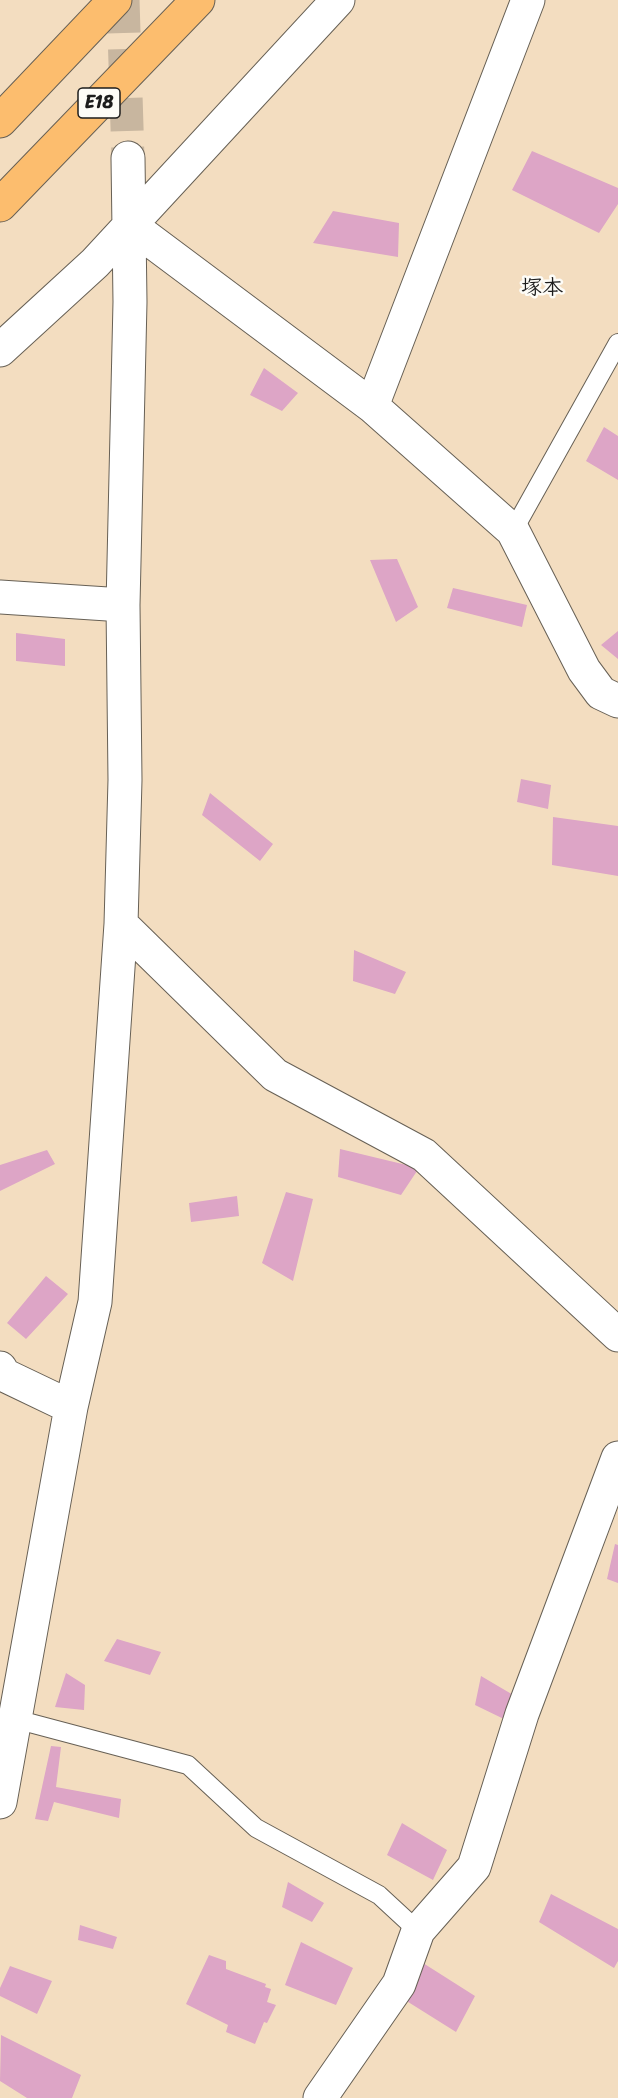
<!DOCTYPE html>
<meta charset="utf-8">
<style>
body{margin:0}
canvas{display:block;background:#f3ddc0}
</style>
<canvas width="618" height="2098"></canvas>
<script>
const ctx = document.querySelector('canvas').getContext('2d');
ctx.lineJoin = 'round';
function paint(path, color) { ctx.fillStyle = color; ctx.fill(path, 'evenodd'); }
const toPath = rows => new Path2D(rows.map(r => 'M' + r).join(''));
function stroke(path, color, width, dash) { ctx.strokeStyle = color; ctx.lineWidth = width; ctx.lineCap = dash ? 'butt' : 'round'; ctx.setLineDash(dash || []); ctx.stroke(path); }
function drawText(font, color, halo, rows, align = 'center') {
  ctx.font = font + ' Sriracha,"Klee One",sans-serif'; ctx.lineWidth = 5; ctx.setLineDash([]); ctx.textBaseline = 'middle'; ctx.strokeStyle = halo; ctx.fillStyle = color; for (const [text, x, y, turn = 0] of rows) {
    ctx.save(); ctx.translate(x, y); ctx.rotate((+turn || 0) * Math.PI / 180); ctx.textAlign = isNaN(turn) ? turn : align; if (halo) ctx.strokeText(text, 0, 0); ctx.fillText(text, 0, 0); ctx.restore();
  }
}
paint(toPath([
 [532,151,618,188,618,204,599,233,512,190],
 [333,211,399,223,398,257,313,243],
 [264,368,298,393,282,411,250,395],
 [604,427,618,436,618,480,586,461],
 [397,559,418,607,396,622,370,560],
 [453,588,527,605,522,627,447,608],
 [618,631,618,659,601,645],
 [16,633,65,639,65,666,16,661],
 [521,779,551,785,548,809,517,802],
 [210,793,273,844,260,861,202,815],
 [553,817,618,826,618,876,552,865],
 [354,950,406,972,395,994,353,981],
 [340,1149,419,1168,401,1195,338,1177],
 [47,1150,55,1164,0,1191,0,1165],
 [286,1192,313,1199,293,1281,262,1263],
 [237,1196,239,1216,191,1222,189,1203],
 [46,1276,68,1294,26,1339,7,1323],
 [615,1544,618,1545,618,1583,607,1579],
 [117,1639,161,1652,150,1675,104,1661],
 [66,1673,85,1685,84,1710,55,1707],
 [481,1676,520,1699,508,1721,475,1705],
 [51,1746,61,1747,56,1787,121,1799,119,1818,54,1802,48,1821,35,1819],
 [402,1823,447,1850,433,1880,387,1855],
 [288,1882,324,1903,312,1922,282,1907],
 [551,1894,618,1929,618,1961,614,1968,539,1922],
 [80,1925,117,1937,113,1949,78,1940],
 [301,1942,353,1968,336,2005,285,1985],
 [209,1955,226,1961,226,1969,266,1984,265,1987,271,1989,267,2002,276,2005,267,2023,264,2022,255,2044,226,2032,228,2025,186,2004],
 [423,1963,475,1996,456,2032,405,2000],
 [10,1966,52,1981,37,2014,0,1996,0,1988],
 [1,2035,81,2075,72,2098,27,2098,0,2081]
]), '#dda5c6');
stroke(toPath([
 [123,0,128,158]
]), '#c8b69f', 33, [33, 16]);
const lane = toPath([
 [513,531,618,343],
 [15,1719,188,1765,256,1828,379,1895,418,1931]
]);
const street = toPath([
 [130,225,372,406,513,531,584,670,601,693,618,701],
 [0,350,95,263,338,0],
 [372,406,528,0],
 [0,597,123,605],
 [121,924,275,1075,424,1155,618,1335],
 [0,1368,4,1375,71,1407],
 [0,1802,71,1407,95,1302,121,924,125,780,123,605,130,302,128,158],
 [320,2098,399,1984,418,1931,474,1867,522,1714,618,1458]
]);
const highway = toPath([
 [0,121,115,0],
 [0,205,198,0]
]);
stroke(lane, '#676055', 20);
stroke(street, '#676055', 35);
stroke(highway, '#676055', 35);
stroke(lane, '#fff', 18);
stroke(street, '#fff', 33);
stroke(highway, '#fcbd6e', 33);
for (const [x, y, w] of [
 [99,103,42]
]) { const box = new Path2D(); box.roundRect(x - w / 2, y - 15, w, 30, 4.5); ctx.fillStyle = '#fdfcf7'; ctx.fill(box); stroke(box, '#1c1c1c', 1.5); }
drawText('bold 18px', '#1c1c1c', null, [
 ["E18",99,103]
]);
drawText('bold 21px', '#1c1c1c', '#fdfcf7', [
 ["塚本",542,289]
]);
</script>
